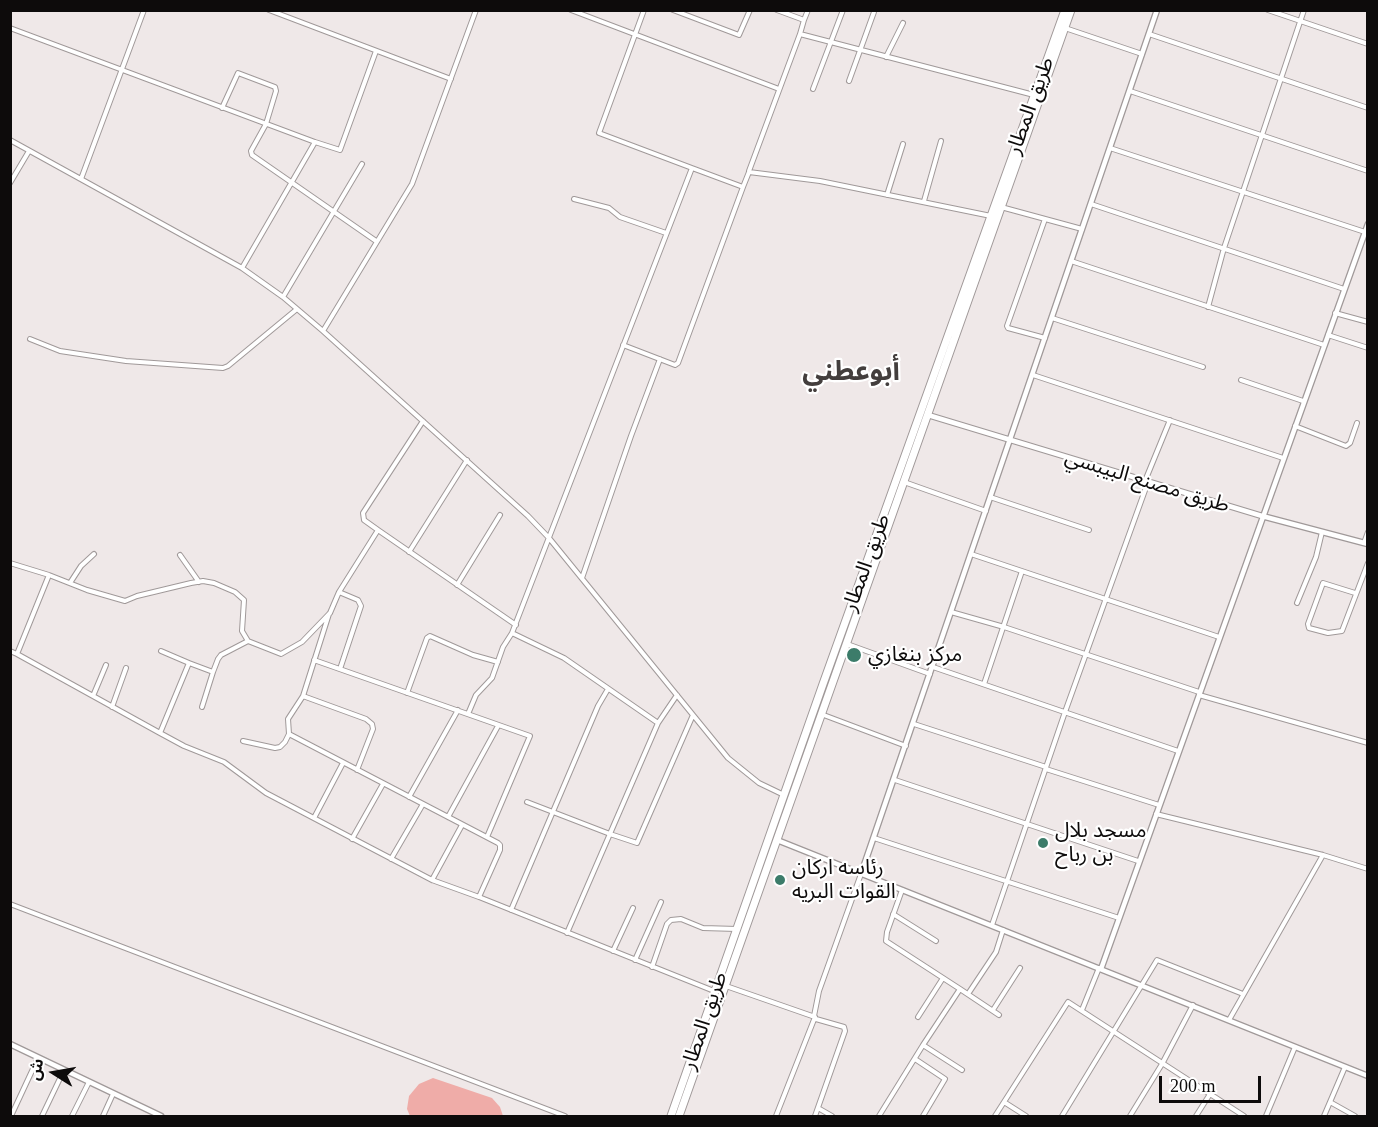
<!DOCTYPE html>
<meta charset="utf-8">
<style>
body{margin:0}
#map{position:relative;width:1378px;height:1127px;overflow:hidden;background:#efe8e8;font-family:"Times New Roman","Noto Sans Arabic",serif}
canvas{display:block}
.frame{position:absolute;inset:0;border:12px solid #0d0b0b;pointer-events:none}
.north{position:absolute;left:24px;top:1043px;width:60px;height:60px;-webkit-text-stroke:4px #fff;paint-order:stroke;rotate:281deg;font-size:16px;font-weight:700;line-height:24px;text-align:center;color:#0d0b0b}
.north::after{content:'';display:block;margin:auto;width:21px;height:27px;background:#0d0b0b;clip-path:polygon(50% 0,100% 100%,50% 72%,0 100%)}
.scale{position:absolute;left:1159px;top:1076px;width:102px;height:27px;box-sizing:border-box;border:3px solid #0d0b0b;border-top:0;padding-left:8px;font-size:18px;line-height:21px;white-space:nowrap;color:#0d0b0b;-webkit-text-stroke:4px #fff;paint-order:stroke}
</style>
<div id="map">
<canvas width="1378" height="1127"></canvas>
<div class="frame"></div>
<div class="north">ش</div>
<div class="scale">200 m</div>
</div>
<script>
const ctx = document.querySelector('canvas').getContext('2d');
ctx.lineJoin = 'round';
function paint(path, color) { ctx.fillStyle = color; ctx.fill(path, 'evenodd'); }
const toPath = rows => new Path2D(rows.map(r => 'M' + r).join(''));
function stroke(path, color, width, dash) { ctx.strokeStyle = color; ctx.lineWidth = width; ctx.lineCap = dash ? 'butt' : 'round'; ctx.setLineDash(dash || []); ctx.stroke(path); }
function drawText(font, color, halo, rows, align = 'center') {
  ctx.font = font + ' "Times New Roman","Noto Sans Arabic",serif'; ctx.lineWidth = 4.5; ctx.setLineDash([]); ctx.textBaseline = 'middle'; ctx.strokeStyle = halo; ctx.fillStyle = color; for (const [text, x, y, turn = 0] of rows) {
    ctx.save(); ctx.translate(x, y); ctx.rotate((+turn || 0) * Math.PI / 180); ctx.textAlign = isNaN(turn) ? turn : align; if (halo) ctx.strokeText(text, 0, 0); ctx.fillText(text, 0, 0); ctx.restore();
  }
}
paint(toPath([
 [433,1078,492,1098,500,1107,503,1116,410,1116,407,1109,409,1096,419,1084]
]), '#efaca8');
const street = toPath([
 [269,10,451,79],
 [571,10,779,89],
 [644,10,599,133,692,168,512,633,564,658,658,723],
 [673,10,739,35,750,10],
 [777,10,804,20,800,34,1034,95],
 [1268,10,1368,44],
 [804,20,808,10],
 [10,28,315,142,242,268],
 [1065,28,1142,54],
 [1149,34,1368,108],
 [886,57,903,23],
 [849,81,874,12],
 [813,89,843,10],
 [1130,91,1368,171],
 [222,108,238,73,275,87,276,91,266,124,251,151,252,155,376,241],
 [10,140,242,268,283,297,323,331,528,516,549,538,728,758,759,783,784,795],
 [315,142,340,150,376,51],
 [1110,148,1365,232],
 [749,171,800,34],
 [81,179,144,10],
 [10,183,29,151],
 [743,187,749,172,820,181,991,216],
 [887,195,903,144],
 [574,199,609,208,620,217,666,233],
 [924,201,941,141],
 [1091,204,1344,289],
 [1001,207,1082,229],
 [1045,219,1007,326,1008,328,1045,338],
 [1071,261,1324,345],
 [283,297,362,164],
 [1208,307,1224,248,1304,10],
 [1335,313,1368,322],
 [1052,318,1203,367],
 [323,331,412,184,476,10],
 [1328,335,1368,348],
 [30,339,60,351,126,361,223,368,228,366,297,309],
 [623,345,675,365,678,363,743,187,692,168],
 [1033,375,1283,458],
 [1241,380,1303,401],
 [1295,426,1346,446,1350,443,1357,423],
 [1145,481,1170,420],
 [904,482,986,511],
 [990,497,1089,530],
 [378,530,364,520,363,513,423,421],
 [1364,543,1368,532],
 [409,552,467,460],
 [971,554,1219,637],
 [180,555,199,582],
 [10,563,49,575,87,590,125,601,137,596,191,583,203,581,214,583,235,592,244,600,242,631,248,641,281,654,302,642,330,613,339,592,378,530,516,625],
 [582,578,631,436,660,359],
 [70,583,81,566,94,554],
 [457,585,500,515],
 [339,592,358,600,361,606,340,669],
 [1355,593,1323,583,1308,624,1309,628,1328,633,1342,631,1368,563],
 [1297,603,1316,557,1322,532],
 [951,612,1004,627,1199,692],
 [847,644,930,674],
 [10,651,17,654,49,575],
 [17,654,160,733,189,663,161,651],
 [314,660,530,736,487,837],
 [189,663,213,672,218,659,221,655,248,641],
 [933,667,1178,751],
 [984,684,1022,571],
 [407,693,427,638,430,636,473,655,498,662],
 [1199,695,1368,743],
 [93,696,106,665],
 [303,696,366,719,372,724,373,729,357,770],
 [112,707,126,668],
 [202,707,213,672],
 [468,714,476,695,492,678,503,647,512,633],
 [821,714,906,746],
 [914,724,1046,767],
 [160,733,184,746,224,762,266,793,432,880,479,897,714,991],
 [289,734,498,843,500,845,500,850,479,897],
 [243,741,275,748,280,747,285,742,289,734,288,719,303,696,329,614],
 [1046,769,1159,805],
 [895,780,1138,861],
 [409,797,458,710],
 [527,802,610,834,637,843,693,715],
 [1156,814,1323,855,1368,869],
 [448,817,498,726],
 [314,818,343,763],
 [874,838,1119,918],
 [352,839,383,784],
 [391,859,423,804],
 [432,880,462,825],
 [902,890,887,932,886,941,960,989,923,1045],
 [10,904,565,1116],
 [511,910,598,706,608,689],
 [893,914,936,941],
 [992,925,1065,712,1148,482],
 [567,933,658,723,677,695],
 [613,951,633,908],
 [635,960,661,902],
 [652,967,667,924,671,920,681,919,703,928,737,929],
 [726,986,815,1017,776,1116],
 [960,989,999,1015],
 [968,994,996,952,1003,930],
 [993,1010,1020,968],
 [1082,1010,1099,968],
 [814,1016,819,991,861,874],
 [918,1017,943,978],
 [1229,1020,1323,855],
 [915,1059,945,1079,923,1116],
 [1004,1102,1026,1116],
 [1330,1102,1355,1116],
 [818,1108,832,1116],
 [11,1116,38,1058],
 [42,1116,64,1070],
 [72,1116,89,1082],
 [103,1116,113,1094],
 [815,1116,845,1031,844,1027,816,1019],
 [879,1116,923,1045,962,1070],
 [995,1116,1068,1002,1244,1116],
 [1062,1116,1157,960,1243,994],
 [1130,1116,1162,1064,1193,1005],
 [1196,1116,1210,1094],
 [1266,1116,1295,1047],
 [1324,1116,1345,1067]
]);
const secondary = toPath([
 [928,415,1262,516,1368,544],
 [777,840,1368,1076],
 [861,874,1157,10],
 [1101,969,1368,224],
 [10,1044,161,1116]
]);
const highway = toPath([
 [671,1116,823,684,1065,10],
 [679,1116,1071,10]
]);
stroke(street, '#a09999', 6);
stroke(secondary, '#a09999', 7);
stroke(highway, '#a09999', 9);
stroke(street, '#fff', 4);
stroke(secondary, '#fff', 4.5);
stroke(highway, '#fff', 7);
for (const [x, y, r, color] of [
 [854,655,8,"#3c7c6a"],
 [1043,843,6,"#3c7c6a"],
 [780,880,6,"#3c7c6a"]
]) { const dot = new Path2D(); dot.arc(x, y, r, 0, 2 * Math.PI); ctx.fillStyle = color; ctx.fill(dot); stroke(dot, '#fff', 2); }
drawText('21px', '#0d0b0b', '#fff', [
 ["طريق المطار",1031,106,-70],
 ["طريق مصنع البيبسي",1147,482,17],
 ["طريق المطار",867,563,-70],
 ["طريق المطار",705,1021,-71]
]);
drawText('21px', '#0d0b0b', '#fff', [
 ["مركز بنغازي",868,655],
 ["مسجد بلال",1055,831],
 ["بن رباح",1055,855],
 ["رئاسه اركان",792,868],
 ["القوات البريه",792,892]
], 'left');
drawText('bold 27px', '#433e3d', '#fff', [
 ["أبوعطني",851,373]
]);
</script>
